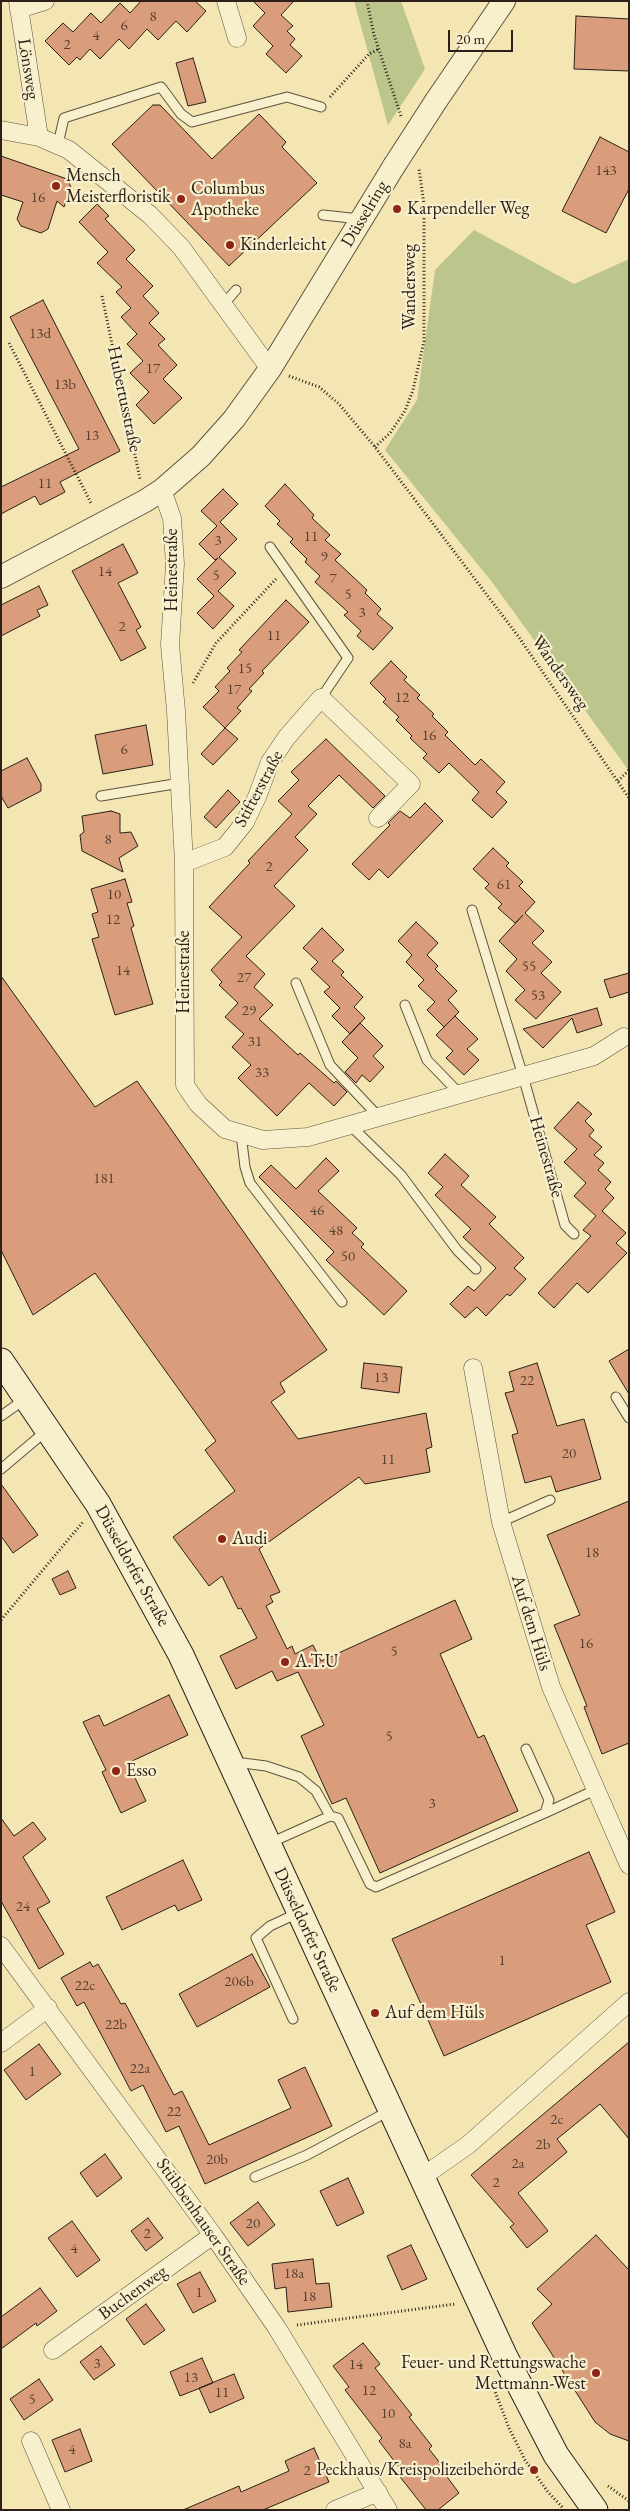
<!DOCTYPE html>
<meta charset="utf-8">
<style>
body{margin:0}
#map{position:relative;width:630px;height:2511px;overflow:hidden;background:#f4e6b2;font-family:"EB Garamond",serif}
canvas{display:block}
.frame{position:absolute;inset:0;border:2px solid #2c2019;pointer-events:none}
.scale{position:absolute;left:448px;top:30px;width:65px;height:22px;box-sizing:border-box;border:2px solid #2c2019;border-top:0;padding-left:6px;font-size:15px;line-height:18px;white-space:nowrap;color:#2c2019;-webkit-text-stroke:4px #f8efcd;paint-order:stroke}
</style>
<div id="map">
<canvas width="630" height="2511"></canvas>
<div class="frame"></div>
<div class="scale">20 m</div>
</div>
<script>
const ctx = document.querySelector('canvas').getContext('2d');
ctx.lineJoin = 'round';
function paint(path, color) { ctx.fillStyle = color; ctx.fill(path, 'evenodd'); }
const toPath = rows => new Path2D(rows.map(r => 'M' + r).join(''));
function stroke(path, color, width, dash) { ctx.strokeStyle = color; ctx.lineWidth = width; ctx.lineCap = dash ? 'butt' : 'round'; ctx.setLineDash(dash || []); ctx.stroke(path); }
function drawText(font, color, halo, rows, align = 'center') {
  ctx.font = font + ' "EB Garamond",serif'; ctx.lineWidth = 4.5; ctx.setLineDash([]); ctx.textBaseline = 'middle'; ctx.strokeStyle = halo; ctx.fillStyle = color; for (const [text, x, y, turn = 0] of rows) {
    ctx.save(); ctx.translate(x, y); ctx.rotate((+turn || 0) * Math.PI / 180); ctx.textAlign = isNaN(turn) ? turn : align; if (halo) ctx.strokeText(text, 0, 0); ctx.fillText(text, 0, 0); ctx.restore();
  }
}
paint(toPath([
 [354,1,401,1,425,69,388,125],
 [474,230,574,284,629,259,629,771,492,582,385,450,417,400,435,270]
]), '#bbc58c');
const building = toPath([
 [141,1,195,1,206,11,187,32,176,21,158,40,147,29,129,49,119,39,100,59,90,49,80,60,77,57,69,65,45,41,63,23,73,32,91,13,101,23,120,3,130,13,141,1],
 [253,1,294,1,281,15,293,26,287,31,295,39,290,45,302,56,286,73,266,54,273,46,253,26,265,13,253,1],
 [576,16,629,19,629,71,574,69,576,16],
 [193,58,206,102,188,106,176,63,193,58],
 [153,105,160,105,212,159,259,114,286,142,282,147,317,183,229,266,112,144,153,105],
 [600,137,629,152,629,189,606,233,562,211,600,137],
 [1,156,67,179,71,187,64,207,57,201,48,229,41,233,21,226,17,219,23,202,1,195,1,156],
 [97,204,109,216,105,219,135,250,126,259,153,286,143,296,159,313,149,323,165,339,158,345,177,365,163,379,182,398,154,424,136,405,149,392,130,373,143,361,127,344,137,334,121,317,131,308,116,292,122,287,97,263,108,252,79,222,97,204],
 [43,300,120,451,60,482,65,492,40,505,35,496,1,514,1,487,79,449,10,317,43,300],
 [285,484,314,515,312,518,330,535,325,540,341,554,335,560,367,590,365,593,381,609,377,614,393,628,373,650,357,636,361,631,344,615,348,612,315,582,320,576,305,562,307,559,290,542,293,539,277,524,280,521,265,506,285,484],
 [223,489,238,504,220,522,237,539,219,557,236,573,218,591,234,606,213,629,197,613,214,596,197,579,218,558,215,560,199,544,217,526,201,511,223,489],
 [123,544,138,573,118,583,141,627,136,630,146,648,121,661,72,571,123,544],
 [39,586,48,605,37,610,40,616,1,636,1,605,39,586],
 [286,600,309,622,262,671,264,673,249,689,252,691,237,708,241,711,225,728,203,707,219,691,215,687,230,671,227,668,242,652,239,650,286,600],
 [391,661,407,677,404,680,420,695,417,698,434,714,432,716,448,732,445,735,475,765,481,759,505,782,496,792,507,802,492,818,472,800,479,792,449,763,439,773,423,758,427,754,410,738,412,736,396,720,399,717,383,702,386,699,370,683,391,661],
 [146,725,153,765,103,774,95,735,146,725],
 [225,728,238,739,213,765,201,754,225,728],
 [326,739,385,796,373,808,339,775,308,806,317,814,295,837,308,850,274,886,295,906,246,956,265,974,254,987,273,1005,259,1019,298,1055,300,1053,334,1083,336,1081,347,1092,334,1106,309,1083,277,1116,238,1078,251,1065,232,1047,244,1034,225,1017,238,1003,219,985,222,982,211,970,242,937,209,907,250,863,248,861,292,814,278,801,299,780,291,772,326,739],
 [27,758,41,784,41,791,8,808,1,796,1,771,27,758],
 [228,790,240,802,216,828,204,817,228,790],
 [425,803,443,821,388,878,379,869,369,880,352,864,390,825,388,823,400,811,410,818,425,803],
 [111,811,120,814,120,833,131,832,138,846,119,858,123,872,82,851,80,835,84,832,82,816,111,811],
 [493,848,509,863,506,866,523,882,519,886,535,902,525,913,544,931,532,943,552,962,541,973,561,992,536,1019,515,1000,525,990,506,971,517,959,499,941,523,915,515,923,498,908,502,904,485,888,489,884,473,869,493,848],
 [125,879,132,902,127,903,134,926,131,928,153,1004,115,1015,92,939,99,937,92,914,98,912,91,889,125,879],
 [416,922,438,943,427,955,438,966,435,969,457,991,448,1000,459,1012,444,1027,427,1010,435,1002,418,986,424,980,406,962,412,955,398,941,416,922],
 [322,928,344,950,332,961,344,972,341,975,363,997,354,1007,365,1018,350,1034,332,1016,340,1008,324,992,330,987,311,969,318,962,303,948,322,928],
 [629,973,629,992,610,998,604,980,629,973],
 [1,976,95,1107,137,1081,327,1350,280,1383,285,1392,271,1402,298,1439,426,1413,432,1447,426,1449,430,1472,365,1484,359,1477,259,1549,280,1592,270,1596,273,1602,266,1606,287,1649,292,1646,295,1654,313,1645,321,1661,455,1600,472,1639,440,1654,478,1738,484,1735,518,1811,380,1873,346,1798,332,1804,301,1736,324,1725,298,1672,277,1681,272,1671,236,1689,220,1656,257,1638,241,1608,238,1609,222,1576,209,1586,173,1537,235,1491,205,1450,216,1441,95,1273,33,1315,1,1250,1,976],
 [597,1008,602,1025,577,1033,572,1018,543,1048,523,1029,597,1008],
 [455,1016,478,1039,467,1049,479,1060,464,1075,446,1058,453,1051,436,1035,455,1016],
 [360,1023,383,1046,373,1056,384,1067,370,1082,362,1075,356,1083,345,1072,358,1058,342,1042,360,1023],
 [578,1102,592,1114,585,1121,594,1130,589,1136,602,1147,594,1155,604,1163,598,1170,611,1182,605,1189,614,1198,602,1211,626,1233,616,1243,627,1253,588,1293,577,1283,554,1308,538,1293,591,1236,583,1230,596,1216,574,1196,586,1183,564,1162,577,1149,554,1128,578,1102],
 [445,1154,469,1176,461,1185,496,1217,489,1224,524,1258,514,1268,526,1279,510,1296,507,1294,486,1316,477,1307,465,1318,450,1304,468,1286,474,1291,496,1268,463,1237,471,1229,435,1195,443,1187,428,1173,445,1154],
 [326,1158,339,1171,318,1191,357,1228,352,1233,364,1244,361,1247,407,1291,384,1315,326,1260,334,1252,259,1177,271,1165,296,1189,326,1158],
 [629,1349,629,1394,609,1361,629,1349],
 [364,1363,402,1367,399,1393,361,1388,364,1363],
 [537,1363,557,1426,584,1419,601,1479,556,1492,551,1476,525,1483,512,1435,518,1433,505,1393,514,1391,509,1372,537,1363],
 [1,1484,38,1535,13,1553,1,1536,1,1484],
 [629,1501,629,1743,602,1754,584,1707,587,1706,554,1625,580,1615,547,1535,629,1501],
 [68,1571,76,1588,60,1595,52,1579,68,1571],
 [169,1695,188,1735,128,1763,146,1801,121,1813,102,1772,106,1770,83,1722,99,1715,104,1726,169,1695],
 [1,1818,14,1836,33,1822,46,1839,23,1857,50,1902,37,1909,64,1954,39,1969,1,1901,1,1818],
 [589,1852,615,1912,586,1925,611,1982,444,2056,392,1939,589,1852],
 [183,1860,202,1900,178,1911,175,1905,122,1930,106,1897,183,1860],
 [252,1954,270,1987,197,2027,179,1994,252,1954],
 [90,1962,93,1967,98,1964,121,2004,125,2003,174,2095,182,2091,209,2145,291,2108,278,2080,305,2067,332,2126,205,2184,179,2126,166,2132,143,2085,131,2091,84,2002,77,2006,61,1978,90,1962],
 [629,2042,629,2139,600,2104,557,2139,567,2152,518,2193,548,2231,527,2248,510,2227,514,2224,471,2175,629,2042],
 [39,2044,61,2074,26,2100,4,2070,39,2044],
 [105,2154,122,2178,97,2197,80,2173,105,2154],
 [348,2178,364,2213,337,2226,320,2191,348,2178],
 [258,2202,275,2225,248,2246,230,2223,258,2202],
 [148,2218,163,2238,146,2251,131,2231,148,2218],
 [72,2221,100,2260,77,2277,48,2238,72,2221],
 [596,2235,629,2270,629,2441,610,2434,595,2422,532,2323,552,2304,537,2289,596,2235],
 [411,2245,427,2279,402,2290,387,2256,411,2245],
 [313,2259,316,2284,329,2283,332,2307,288,2312,286,2287,275,2289,272,2264,313,2259],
 [200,2272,216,2301,193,2313,177,2284,200,2272],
 [40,2288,57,2311,37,2326,36,2323,1,2349,1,2317,40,2288],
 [146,2304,165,2330,144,2345,126,2319,146,2304],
 [363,2343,380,2364,375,2368,412,2415,409,2417,432,2446,429,2449,444,2468,442,2470,459,2493,438,2510,426,2510,397,2473,401,2470,379,2441,382,2438,345,2390,349,2387,333,2366,363,2343],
 [101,2346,115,2365,94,2380,80,2362,101,2346],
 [202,2358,213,2383,180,2396,170,2372,202,2358],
 [234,2374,244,2398,210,2413,199,2388,234,2374],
 [39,2379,53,2400,24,2420,10,2399,39,2379],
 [80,2429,92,2461,65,2472,52,2440,80,2429],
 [314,2448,329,2482,263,2510,183,2510,239,2486,241,2492,289,2471,285,2461,314,2448]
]);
paint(building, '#da9d7c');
stroke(building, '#2c2019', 1);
const service = toPath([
 [58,144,64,118,161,87,181,114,192,122,287,97,321,107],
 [323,215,360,219],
 [223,305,236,290],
 [270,547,348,658,321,698],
 [101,796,180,783],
 [472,910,523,1076,565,1225,574,1234],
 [296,983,330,1065,379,1117],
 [405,1005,427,1060,460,1094],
 [350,1125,401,1175,457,1250,476,1269],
 [241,1134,245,1167,250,1183,342,1302],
 [616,1397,629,1418],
 [1,1416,25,1399],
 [1,1469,46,1431],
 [501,1522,550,1500],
 [235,1762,266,1766,299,1777,316,1791,330,1816],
 [545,1813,595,1790],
 [270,1843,330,1816,338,1818,370,1884,376,1887,545,1813,549,1800,526,1749],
 [293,2019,256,1938,270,1926,298,1913],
 [255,2177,307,2155,389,2111]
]);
const minor = toPath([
 [18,1,39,137],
 [226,1,237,38],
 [19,9,45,1],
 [1,130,39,137,69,150,150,215,181,247,270,369],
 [162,490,172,518,175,564,170,645,176,711,184,863,185,1085,198,1104,225,1129,263,1140,308,1137,594,1056,624,1037],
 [184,863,225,847,245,822,257,797,270,762,287,737,321,698,411,784,378,818],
 [473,1368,501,1522,551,1687,629,1865],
 [1,1946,213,2235,277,2328,388,2510],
 [1,2043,48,2008],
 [422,2177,468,2145,629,2002],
 [53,2350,213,2235],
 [31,2441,61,2510],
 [335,2510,378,2492]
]);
const tertiary = toPath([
 [436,101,504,1],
 [1,577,145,501,162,490,201,456,234,419,270,369,394,166]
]);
const secondary = toPath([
 [1,1361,98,1504,181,1655,504,2355,556,2455,595,2510]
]);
stroke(service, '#5e523f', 11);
stroke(minor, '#5e523f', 19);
stroke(tertiary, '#5e523f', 24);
stroke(secondary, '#2c2019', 27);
stroke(toPath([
 [367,1,374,35,401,116],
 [330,97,369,54,379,49],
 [102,296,140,479],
 [9,343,92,505],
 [289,376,319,387,339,404,375,447,518,636,629,798],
 [375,447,390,433,405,411,413,390,424,341,424,204,419,169],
 [193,683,216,643,276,579],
 [618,781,629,770],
 [1,1620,83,1522],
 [297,2325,455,2304],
 [494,2389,509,2428,525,2460,548,2492,563,2508],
 [608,2486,629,2501]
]), '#2c2019', 3, [1, 2.5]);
stroke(service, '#f8efcd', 9);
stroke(minor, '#f8efcd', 18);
stroke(tertiary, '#f8efcd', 22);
stroke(secondary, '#f8efcd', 25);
const tertiaryBridge = toPath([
 [394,166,436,101]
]);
stroke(tertiaryBridge, '#5e523f', 24, []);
stroke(tertiaryBridge, '#f8efcd', 22);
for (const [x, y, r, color] of [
 [56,186,5,"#8f2418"],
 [181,199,5,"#8f2418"],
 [397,209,5,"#8f2418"],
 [230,245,5,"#8f2418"],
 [222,1539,5,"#8f2418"],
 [285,1662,5,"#8f2418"],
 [116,1771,5,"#8f2418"],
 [375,2013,5,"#8f2418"],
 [596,2373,5,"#8f2418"],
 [534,2470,5,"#8f2418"]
]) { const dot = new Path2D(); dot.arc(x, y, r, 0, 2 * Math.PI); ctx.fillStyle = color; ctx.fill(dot); stroke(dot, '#f8efcd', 2); }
drawText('15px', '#583f32', null, [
 ["8",153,17],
 ["6",124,26],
 ["4",96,36],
 ["2",67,45],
 ["143",606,171],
 ["16",38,198],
 ["13d",40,334],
 ["17",153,369],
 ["13b",65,385],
 ["13",92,436],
 ["11",45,484],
 ["11",311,537],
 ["3",218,541],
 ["9",324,557],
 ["14",105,572],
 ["5",216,576],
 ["7",333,579],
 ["5",348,595],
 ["3",362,613],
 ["2",122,627],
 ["11",274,636],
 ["15",245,669],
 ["17",234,690],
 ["12",402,698],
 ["16",429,736],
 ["6",124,750],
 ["8",108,840],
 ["2",269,867],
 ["61",504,885],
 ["10",114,895],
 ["12",113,920],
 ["55",529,967],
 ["14",123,971],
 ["27",244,978],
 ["53",538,996],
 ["29",249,1011],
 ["31",255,1042],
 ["33",262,1073],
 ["181",104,1179],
 ["46",317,1211],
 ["48",336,1231],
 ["50",348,1257],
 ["13",381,1378],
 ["22",527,1381],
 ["20",569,1454],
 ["11",388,1460],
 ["18",592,1553],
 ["16",586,1644],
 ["5",394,1652],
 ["5",389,1737],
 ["3",432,1804],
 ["24",23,1907],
 ["1",502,1961],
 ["206b",239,1982],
 ["22c",85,1986],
 ["22b",116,2025],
 ["22a",140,2069],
 ["1",32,2072],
 ["22",174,2112],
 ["2c",557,2120],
 ["2b",543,2145],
 ["20b",217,2160],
 ["2a",518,2164],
 ["2",496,2183],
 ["20",253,2224],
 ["2",147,2234],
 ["4",74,2249],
 ["18a",294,2274],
 ["1",199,2293],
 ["18",309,2297],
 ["3",97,2364],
 ["14",356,2365],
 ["13",191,2378],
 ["12",369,2391],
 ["11",222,2393],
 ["5",32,2400],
 ["10",388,2414],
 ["8a",405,2444],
 ["4",72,2450],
 ["2",307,2471]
]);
drawText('18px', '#2c2019', '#f8efcd', [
 ["Lönsweg",28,69,81],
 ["Düsselring",365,214,-59],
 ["Wandersweg",410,287,-90],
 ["Hubertusstraße",124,399,78],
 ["Heinestraße",172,570,-90],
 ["Wandersweg",560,673,55],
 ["Stifterstraße",259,789,-62],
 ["Heinestraße",184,972,-90],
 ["Heinestraße",546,1157,74],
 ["Düsseldorfer Straße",132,1566,61],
 ["Auf dem Hüls",531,1623,73],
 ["Düsseldorfer Straße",307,1930,65],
 ["Stübbenhauser Straße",203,2222,55],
 ["Buchenweg",133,2293,-36]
]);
drawText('18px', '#2c2019', '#f8efcd', [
 ["Mensch",66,176],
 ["Meisterfloristik",66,197],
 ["Columbus",191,189],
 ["Apotheke",191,210],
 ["Karpendeller Weg",407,209],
 ["Kinderleicht",240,245],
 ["Audi",232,1539],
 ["A.T.U",295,1662],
 ["Esso",126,1771],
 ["Auf dem Hüls",385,2013],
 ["Feuer- und Rettungswache",586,2363,"right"],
 ["Mettmann-West",586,2384,"right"],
 ["Peckhaus/Kreispolizeibehörde",524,2470,"right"]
], 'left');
</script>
